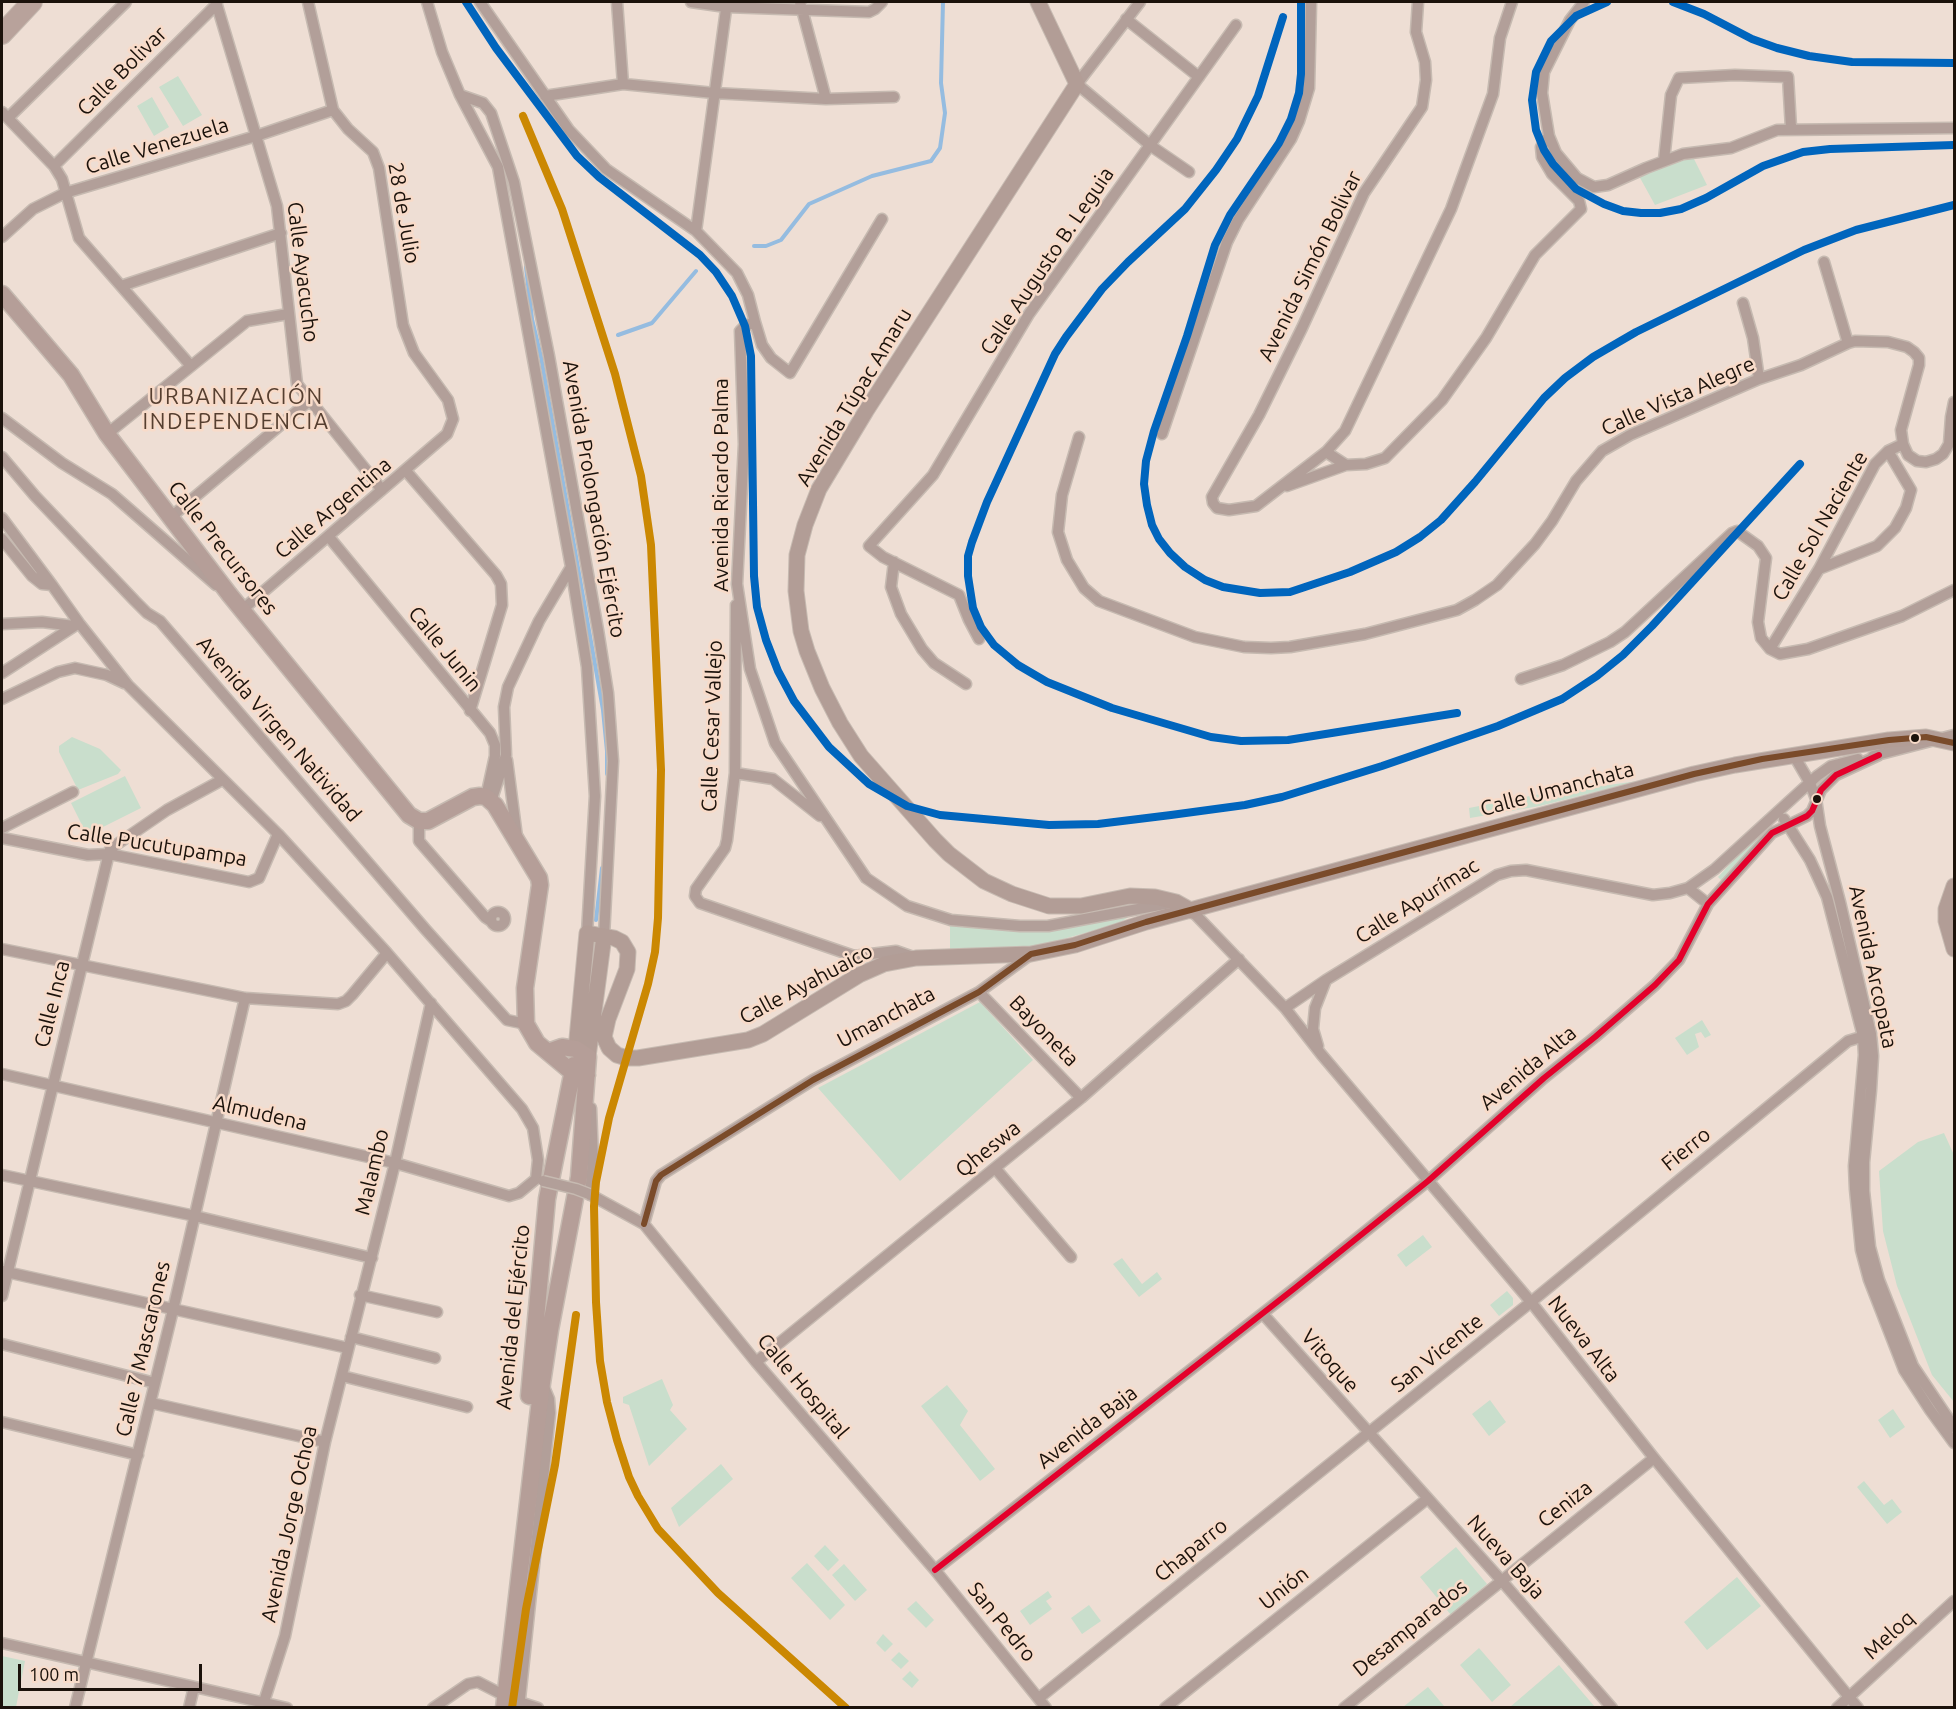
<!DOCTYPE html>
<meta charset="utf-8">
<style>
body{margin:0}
#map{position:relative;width:1956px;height:1709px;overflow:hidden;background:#eeded4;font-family:Ubuntu,sans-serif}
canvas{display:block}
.frame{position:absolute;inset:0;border:3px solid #1b120b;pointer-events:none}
.scale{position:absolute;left:18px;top:1664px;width:184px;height:27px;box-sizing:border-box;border:3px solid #1b120b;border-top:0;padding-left:8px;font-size:18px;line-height:21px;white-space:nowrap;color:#1b120b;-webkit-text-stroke:4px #f8dbc9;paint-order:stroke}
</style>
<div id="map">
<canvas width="1956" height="1709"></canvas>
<div class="frame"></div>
<div class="scale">100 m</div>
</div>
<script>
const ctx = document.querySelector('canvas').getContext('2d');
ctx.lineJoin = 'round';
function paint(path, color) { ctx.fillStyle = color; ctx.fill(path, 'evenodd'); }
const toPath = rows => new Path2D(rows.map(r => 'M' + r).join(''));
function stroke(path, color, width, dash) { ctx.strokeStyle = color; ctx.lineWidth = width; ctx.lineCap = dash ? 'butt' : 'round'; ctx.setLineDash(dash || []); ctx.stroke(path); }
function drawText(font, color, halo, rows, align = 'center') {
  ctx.font = font + ' Ubuntu,sans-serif'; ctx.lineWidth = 5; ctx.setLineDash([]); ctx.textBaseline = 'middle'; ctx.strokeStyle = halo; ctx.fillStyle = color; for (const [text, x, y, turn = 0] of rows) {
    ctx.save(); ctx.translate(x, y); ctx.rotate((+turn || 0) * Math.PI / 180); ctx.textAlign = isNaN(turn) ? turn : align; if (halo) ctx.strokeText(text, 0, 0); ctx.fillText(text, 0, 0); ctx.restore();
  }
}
paint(toPath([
 [178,76,202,115,183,126,159,87],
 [152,97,169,127,154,136,137,106],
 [1693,157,1707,185,1655,205,1639,176],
 [72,737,100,749,121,770,118,774,78,790,59,752,59,746],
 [125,776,141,808,87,835,71,803],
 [1638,781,1540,806,1470,818,1469,808,1535,795],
 [1759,832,1763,836,1722,881,1718,877],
 [1129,914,1130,916,1118,924,1034,947,950,950,950,924,1037,930],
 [980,1002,1033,1060,900,1181,818,1088],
 [1702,1020,1711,1035,1705,1038,1701,1032,1695,1034,1699,1047,1687,1055,1675,1038],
 [1944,1133,1954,1155,1954,1402,1932,1375,1897,1286,1883,1231,1879,1171,1918,1142],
 [1423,1235,1432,1247,1406,1267,1397,1255],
 [1122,1258,1142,1284,1157,1272,1162,1279,1139,1297,1113,1264],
 [1507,1291,1513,1298,1513,1305,1499,1316,1490,1305],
 [662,1379,673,1405,670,1410,687,1429,649,1466,629,1405,623,1403,623,1397],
 [947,1385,968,1411,960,1425,995,1469,980,1481,921,1406],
 [1490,1400,1506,1422,1489,1436,1472,1414],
 [1893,1409,1905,1427,1890,1438,1878,1420],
 [721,1464,733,1479,679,1527,671,1508],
 [1864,1481,1884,1505,1892,1499,1902,1512,1887,1524,1857,1487],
 [825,1545,839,1560,828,1571,814,1556],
 [1456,1547,1487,1584,1451,1615,1420,1577],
 [807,1563,845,1605,830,1620,791,1578],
 [844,1564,867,1590,855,1601,832,1575],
 [1737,1577,1761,1606,1707,1650,1684,1622],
 [1048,1591,1052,1597,1046,1601,1052,1609,1030,1625,1020,1611],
 [916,1601,934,1620,926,1628,907,1609],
 [1089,1605,1101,1621,1082,1634,1071,1618],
 [883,1634,893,1644,885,1652,876,1643],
 [1479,1648,1511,1685,1492,1702,1460,1665],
 [899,1652,909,1661,901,1669,891,1660],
 [2,1656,25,1661,16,1707,2,1707],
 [1559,1665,1595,1707,1510,1707],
 [910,1671,919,1680,912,1688,902,1679],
 [1428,1687,1444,1706,1443,1707,1403,1707]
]), '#c9decc');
stroke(toPath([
 [754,246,766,246,781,240,809,204,872,176,931,161,940,148,945,113,941,83,943,2],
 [526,267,532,319,541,357,603,710,607,751,607,774],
 [618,335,652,323,696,271],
 [596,920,602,868]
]), '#95bce0', 4);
const street = toPath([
 [216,2,277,206,297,384,382,490],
 [427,2,442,52,460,95,498,167,571,567,587,667,595,796,587,933],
 [480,2,569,130,606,169,696,231,737,273,748,295,755,322,745,326,740,331,744,444,737,584,750,669,775,743,866,878,907,906,951,920,1020,926,1048,926,1170,903],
 [617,2,623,84],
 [691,2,726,7,869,12,875,9,882,2],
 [800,2,826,99],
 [1140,2,1077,84,1151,146,1189,172],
 [1418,2,1416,32,1425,62,1426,80,1422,107,1364,193,1302,328,1259,415,1212,497,1213,503,1217,508,1229,510,1256,506,1326,452,1345,431,1451,209,1493,94,1500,38,1512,2],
 [1584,2,1570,20,1544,72,1542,93,1549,136,1556,153,1577,178,1594,187,1608,185,1646,168,1683,154,1731,148,1777,130,1954,128],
 [1126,19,1199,77],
 [460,95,483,103,491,113,514,182,549,356,598,630,608,693,613,761,604,936],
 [545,96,623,84,714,93,826,99,894,97],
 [2,112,54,166,62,179,79,238,191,366],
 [8,118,126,2],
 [1664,160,1671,95,1679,78,1735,75,1788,77,1791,128],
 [54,166,217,4],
 [696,231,727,2],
 [2,237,33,209,65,193,256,136,333,110],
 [1824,262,1848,343],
 [121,286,281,233],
 [1743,303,1753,338,1759,379],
 [755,322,762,345,771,358,790,373,882,219],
 [2,418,62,463,112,494,216,585],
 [107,434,247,321,288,314],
 [1162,434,1227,242,1238,220,1291,139,1299,121,1309,88,1311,2],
 [1079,437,1062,495,1058,532,1067,560,1084,588,1099,601,1195,637,1244,647,1271,648,1290,647,1365,634,1457,610,1475,600,1497,585,1535,544,1552,521,1576,481,1602,451,1630,435,1759,379,1801,365,1848,343,1855,341,1888,342,1907,347,1914,352,1919,358,1919,365,1901,430,1903,444,1908,455,1917,461,1926,462,1936,459,1943,454,1949,444,1951,417,1954,402],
 [1326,452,1346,465],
 [2,457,35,496,135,601,147,613,160,621,426,930,507,1020,526,1024],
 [406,471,496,575,501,584,502,605,470,711],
 [1287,486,1346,465,1366,464,1385,458,1442,400,1486,338,1535,255,1581,209,1579,201,1552,174,1542,157,1541,147,1549,136],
 [171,517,309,401],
 [2,518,52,585],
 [329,537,490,733,495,745,495,756,486,797],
 [2,539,32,576,42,584,52,585,79,623,128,685,278,834,387,953,522,1109,533,1128,538,1160,536,1179],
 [894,562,891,587,901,614,922,649,934,663,966,684],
 [1819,569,1877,546,1895,528,1906,508,1911,490,1888,451],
 [736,605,735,773,727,840,725,848,696,889,695,896,700,903,854,956,896,951,913,957],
 [242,610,447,434,453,419,448,400,414,353,403,325,379,168,373,152,348,129,333,110,308,2],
 [2,624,42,622,74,626],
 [979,639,969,620,959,595,883,557,869,546,933,475,1029,314,1236,25],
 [1770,649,1819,569,1875,464,1888,451,1903,444],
 [2,673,79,623],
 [1521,679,1563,665,1610,642,1625,632,1732,533,1737,531,1758,546,1766,558,1758,622,1761,638,1770,649,1780,654,1808,649,1902,616,1954,590],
 [2,699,58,672,75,668,107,675,124,683],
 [1793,754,1810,783,1816,799,1820,826,1840,902,1871,1034,1873,1056,1871,1090,1864,1162,1864,1191,1870,1247,1879,1280,1913,1366,1954,1427],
 [1873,756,1954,735],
 [507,760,517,837],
 [735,773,773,779,820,816],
 [491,802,506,755,504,707,508,687,539,621,571,567],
 [1784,819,1810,860,1827,897,1863,1036,1864,1055,1854,1166,1855,1189,1861,1250,1869,1280,1904,1370,1930,1410,1954,1443],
 [419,821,419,841,485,917,491,921],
 [2,828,73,792],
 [2,838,88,855,109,854,249,882,259,878,278,834],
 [1688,888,1708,904],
 [1192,911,1285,1008,1321,1054,1531,1302,1654,1458,1858,1708],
 '491 919a7 7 0 1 1 14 0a7 7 0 1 1-14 0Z',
 [2,949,245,998,338,1004,346,1001,352,995,387,953],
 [979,992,1081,1098],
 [1285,1008,1326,980],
 [1318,1046,1313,1029,1315,1008,1326,980,1497,875,1511,871,1526,870,1653,895,1670,893,1688,888,1715,869,1817,776,1831,766,1858,759],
 [2,1074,395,1163,509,1196,519,1193,536,1179],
 [995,1168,1071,1257],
 [2,1175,195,1216,372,1258],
 [589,1194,644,1224,756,1362,935,1570,1046,1708],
 [590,1195,593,1160,591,1108],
 [644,1224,656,1181,661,1175,813,1080,979,992,1030,955],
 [2,1271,348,1348],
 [360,1295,437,1312],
 [2,1296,110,849,167,810,222,780],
 [1263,1314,1501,1580,1612,1708],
 [351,1337,435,1358],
 [2,1344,155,1383],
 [756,1362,1081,1098,1239,959],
 [342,1376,467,1407],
 [151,1403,325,1442],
 [2,1422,138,1455],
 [935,1570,1295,1288,1428,1181,1544,1078,1595,1037,1655,985,1679,960,1708,904,1772,833,1807,816,1812,811,1821,790,1836,775,1879,755],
 [2,1643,287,1708],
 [1039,1698,1531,1302,1848,1041,1871,1034],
 [75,1708,173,1310,245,998],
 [189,1708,194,1687],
 [262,1708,285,1636,325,1442,395,1163,431,1003],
 [433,1708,468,1684,478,1682,513,1700,538,1708],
 [519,1708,550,1413,549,1399,544,1387],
 [1165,1708,1427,1499],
 [1344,1708,1654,1458],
 [1837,1708,1954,1601]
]);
const secondary = toPath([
 [1038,2,1077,84,866,411,819,489,805,525,797,555,796,591,801,631,807,651,822,688,840,723,861,756,935,840,949,854,984,881,1012,894,1049,906,1081,906,1130,896,1155,897,1176,902,1192,911],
 [1954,886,1946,909,1946,921,1954,949],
 [576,1049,587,933,614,938,622,942,628,952,627,969,608,1019,604,1037,609,1048,617,1055,627,1058,638,1058,748,1040,763,1034,859,975,884,964,916,958,1031,954,1075,945,1146,922,1694,774,1735,765,1889,740,1926,737,1954,743],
 [588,1057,604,936]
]);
const primary = toPath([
 [2,294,71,375,107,434,229,594,409,815,419,821,428,821,473,797,480,796,486,797,495,805,539,878,540,885,525,988,526,1024,537,1043,573,1073,587,1075],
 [529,1396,547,1199,574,1065],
 [504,1708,542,1383,550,1330,579,1177,588,1057,576,1049,562,1047,548,1052]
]);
const highway = toPath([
 [2,34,32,2]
]);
stroke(street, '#c6bab1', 13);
stroke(secondary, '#c6bab1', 17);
stroke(primary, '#c6bab1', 19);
stroke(highway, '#c6bab1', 22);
stroke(street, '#b29f99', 10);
stroke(secondary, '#b29d96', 15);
stroke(primary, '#b59e98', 16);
stroke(highway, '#b8a29b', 20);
const streetBridge = toPath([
 [543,1181,576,1189,589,1194]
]);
stroke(streetBridge, '#c6bab1', 13, []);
stroke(streetBridge, '#b29f99', 10);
stroke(toPath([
 [935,1570,1295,1288,1428,1181,1544,1078,1595,1037,1655,985,1679,960,1708,904,1772,833,1807,816,1812,811,1821,790,1836,775,1879,755]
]), '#e4002b', 6);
stroke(toPath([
 [644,1224,656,1181,661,1175,813,1080,979,992,1031,954,1075,945,1146,922,1694,774,1762,759,1889,740,1926,737,1954,743]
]), '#7a4b2a', 6);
stroke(toPath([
 [466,2,496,48,577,156,599,177,700,255,716,272,732,296,745,326,751,356,754,576,757,607,766,640,778,671,794,701,829,747,869,784,907,806,940,815,1049,825,1098,824,1171,815,1245,805,1282,797,1382,766,1498,726,1562,699,1597,676,1623,655,1652,626,1800,464],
 [1301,2,1301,74,1299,93,1291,119,1279,143,1230,215,1215,245,1187,336,1154,431,1146,461,1144,484,1147,505,1152,525,1159,539,1170,553,1185,567,1205,580,1223,587,1260,593,1290,592,1350,572,1396,552,1420,537,1441,520,1475,482,1544,398,1565,378,1593,357,1636,332,1804,250,1856,230,1954,205],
 [1607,2,1576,16,1551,41,1536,72,1532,100,1536,130,1544,150,1553,164,1576,189,1604,204,1623,211,1641,213,1660,213,1681,209,1706,198,1763,166,1803,152,1830,149,1954,145],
 [1673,2,1704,14,1752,39,1777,48,1809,56,1852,62,1954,63],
 [1283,17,1258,96,1237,139,1216,170,1185,209,1128,262,1102,289,1066,337,1055,354,987,502,972,542,968,556,968,576,973,608,981,627,994,645,1018,665,1047,682,1112,708,1211,737,1241,741,1288,740,1457,713]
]), '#0065bd', 8);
stroke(toPath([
 [523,116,562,209,615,374,641,476,651,545,661,770,658,918,655,952,648,984,609,1118,596,1182,594,1206,596,1302,600,1361,607,1402,617,1440,629,1477,638,1496,658,1529,718,1593,846,1708],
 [512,1708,526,1609,555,1465,576,1315]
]), '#cb8802', 8);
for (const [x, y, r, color] of [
 [1915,738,5,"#1b120b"],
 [1817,799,5,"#1b120b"]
]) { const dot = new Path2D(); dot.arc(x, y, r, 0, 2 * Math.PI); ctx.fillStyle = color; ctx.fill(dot); stroke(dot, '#f8dbc9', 2); }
drawText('21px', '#1b120b', '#f8dbc9', [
 ["Calle Bolivar",122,71,-45],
 ["Calle Venezuela",157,146,-17],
 ["28 de Julio",404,213,80],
 ["Calle Augusto B. Leguia",1047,261,-56],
 ["Avenida Simón Bolivar",1310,266,-64],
 ["Calle Ayacucho",303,272,83],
 ["Calle Vista Alegre",1678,396,-24],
 ["Avenida Túpac Amaru",854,397,-59],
 ["Avenida Ricardo Palma",721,485,-90],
 ["Avenida Prolongación Ejército",594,499,80],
 ["Calle Argentina",333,508,-40],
 ["Calle Sol Naciente",1820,526,-60],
 ["Calle Precursores",223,548,52],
 ["Calle Junin",445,649,51],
 ["Calle Cesar Vallejo",712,726,-88],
 ["Avenida Virgen Natividad",279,729,49],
 ["Calle Umanchata",1557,789,-15],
 ["Calle Pucutupampa",157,845,9],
 ["Calle Apurímac",1417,901,-32],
 ["Avenida Arcopata",1873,967,78],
 ["Calle Ayahuaico",806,984,-28],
 ["Calle Inca",52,1004,-76],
 ["Umanchata",886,1017,-28],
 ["Bayoneta",1044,1031,46],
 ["Avenida Alta",1528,1068,-40],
 ["Almudena",260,1113,13],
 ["Qheswa",988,1149,-39],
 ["Fierro",1686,1149,-39],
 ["Malambo",372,1172,-77],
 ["Avenida del Ejército",513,1317,-84],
 ["Nueva Alta",1584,1339,52],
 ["Calle 7 Mascarones",143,1349,-77],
 ["San Vicente",1437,1353,-39],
 ["Vitoque",1330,1361,49],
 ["Calle Hospital",803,1386,50],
 ["Avenida Baja",1087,1427,-38],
 ["Ceniza",1565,1504,-38],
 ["Avenida Jorge Ochoa",289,1524,-78],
 ["Chaparro",1191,1550,-39],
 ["Nueva Baja",1506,1557,48],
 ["Unión",1284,1588,-38],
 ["San Pedro",1002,1622,51],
 ["Desamparados",1410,1628,-39],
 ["Meloq",1889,1635,-43]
]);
ctx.letterSpacing = '1.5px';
drawText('22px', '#563f30', '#f8dbc9', [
 ["URBANIZACIÓN",236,397],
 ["INDEPENDENCIA",236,422]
]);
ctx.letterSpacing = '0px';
</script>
